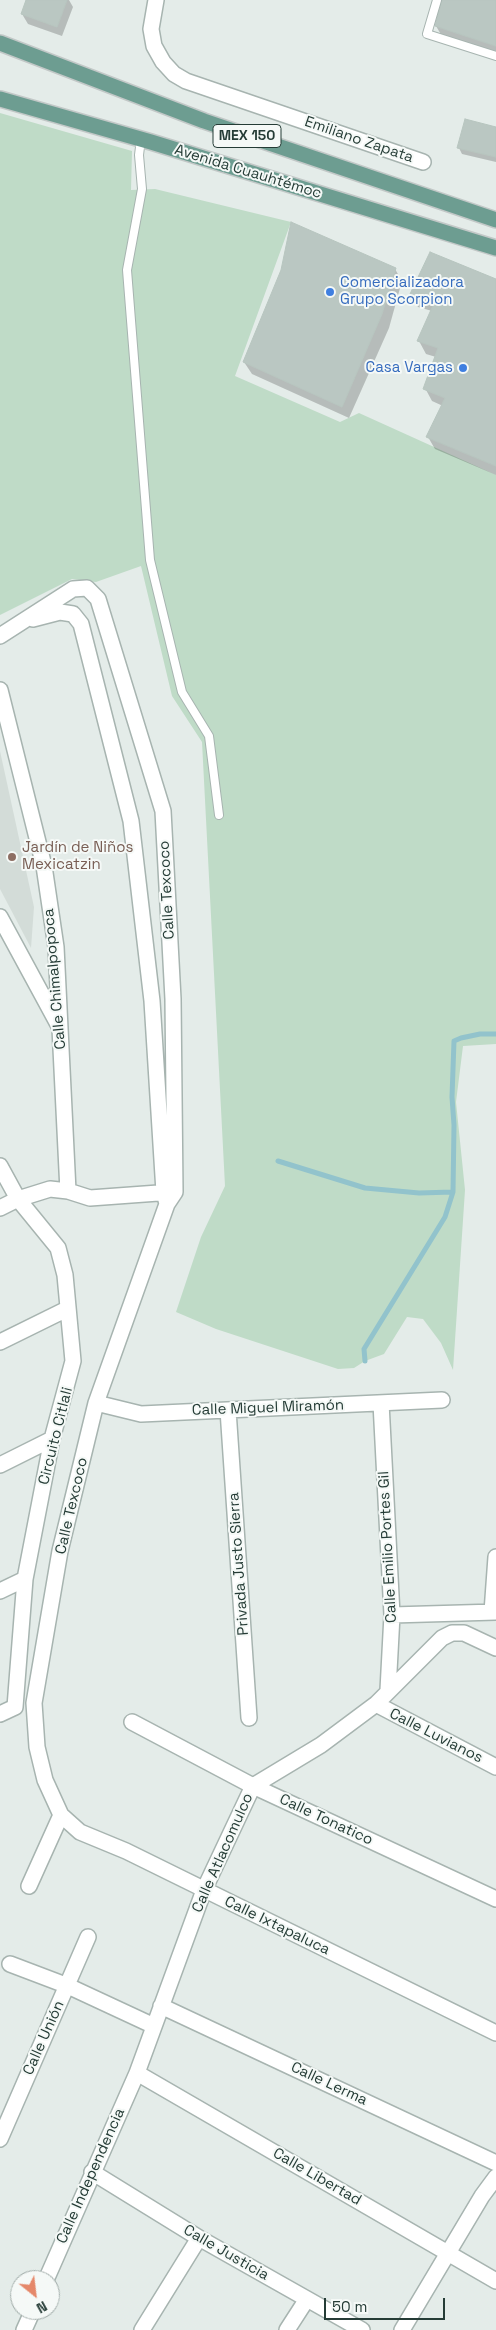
<!DOCTYPE html>
<meta charset="utf-8">
<style>
body{margin:0}
#map{position:relative;width:496px;height:2330px;overflow:hidden;background:#e4ece9;font-family:"Space Grotesk",sans-serif}
canvas{display:block}
.north{position:absolute;left:10px;top:2270px;width:50px;height:50px;box-sizing:border-box;background:#f5f9f7;border:1px solid #a2adaa;border-radius:50%;rotate:151deg;font-size:14px;font-weight:700;line-height:20px;text-align:center;color:#253c36}
.north::after{content:'';display:block;margin:auto;width:18px;height:22px;background:#e5886a;clip-path:polygon(50% 0,100% 100%,50% 72%,0 100%)}
.scale{position:absolute;left:324px;top:2298px;width:121px;height:22px;box-sizing:border-box;border:2px solid #253c36;border-top:0;padding-left:6px;font-size:15px;line-height:18px;white-space:nowrap;color:#253c36;-webkit-text-stroke:4px #f5f9f7;paint-order:stroke}
</style>
<div id="map">
<canvas width="496" height="2330"></canvas>
<div class="north">N</div>
<div class="scale">50 m</div>
</div>
<script>
const ctx = document.querySelector('canvas').getContext('2d');
ctx.lineJoin = 'round';
function paint(path, color) { ctx.fillStyle = color; ctx.fill(path, 'evenodd'); }
const toPath = rows => new Path2D(rows.map(r => 'M' + r).join(''));
function stroke(path, color, width, dash) { ctx.strokeStyle = color; ctx.lineWidth = width; ctx.lineCap = dash ? 'butt' : 'round'; ctx.setLineDash(dash || []); ctx.stroke(path); }
function drawText(font, color, halo, rows, align = 'center') {
  ctx.font = font + ' "Space Grotesk",sans-serif'; ctx.lineWidth = 4; ctx.setLineDash([]); ctx.textBaseline = 'middle'; ctx.strokeStyle = halo; ctx.fillStyle = color; for (const [text, x, y, turn = 0] of rows) {
    ctx.save(); ctx.translate(x, y); ctx.rotate((+turn || 0) * Math.PI / 180); ctx.textAlign = isNaN(turn) ? turn : align; if (halo) ctx.strokeText(text, 0, 0); ctx.fillText(text, 0, 0); ctx.restore();
  }
}
paint(toPath([
 [0,751,34,907,31,948,0,889]
]), '#d3dcd8');
paint(toPath([
 [0,113,132,151,131,190,155,189,291,222,235,376,340,422,359,413,496,475,496,1044,463,1046,456,1102,465,1190,453,1370,441,1343,423,1319,407,1317,384,1354,365,1361,354,1368,338,1369,216,1329,176,1312,201,1237,225,1186,202,742,172,696,141,566,96,582,72,579,0,615]
]), '#bfdbc7');
paint(toPath([
 [27,0,69,0,73,7,62,36,28,24,22,14],
 [444,0,496,0,496,59,446,43,436,26],
 [496,128,496,162,462,154,459,148],
 [395,269,402,281,389,328,349,418,252,374,244,362,282,270],
 [496,281,496,475,435,449,428,437,443,406,432,401,425,388,436,357,426,354,419,341,432,311,418,307,411,294]
]), '#0003');
stroke(toPath([
 [278,1161,365,1188,419,1193,453,1192],
 [365,1361,364,1349,445,1217,453,1192,454,1125,452,1097,454,1041,461,1038,480,1034,496,1034]
]), '#92c3cc', 5);
const building = toPath([
 [26,0,67,0,57,27,21,14,26,0],
 [442,0,496,0,496,46,435,26,442,0],
 [465,119,496,127,496,157,457,148,465,119],
 [291,222,396,268,382,314,342,407,243,362,281,270,291,222],
 [430,252,496,279,496,466,426,437,445,398,423,389,438,348,417,341,434,303,410,294,430,252]
]);
paint(building, '#bac7c2');
stroke(building, '#b7c5bf', 1);
const service = toPath([
 [437,0,427,34,496,56],
 [141,139,139,155,142,189,127,270,150,560,182,692,209,736,219,815]
]);
const minor = toPath([
 [156,0,151,29,154,46,163,62,174,74,186,81,423,162],
 [33,619,60,612,73,614,81,624,131,821,152,1001,164,1192,167,1204],
 [0,636,73,589,87,588,98,599,163,811,173,999,175,1192,167,1204,96,1403,60,1551,34,1703,37,1747,45,1780,61,1815,80,1832,126,1851,496,2033],
 [0,690,44,866,56,947,68,1191,90,1198,172,1192],
 [0,917,59,1026],
 [0,1166,18,1199,58,1248,65,1275,73,1361,52,1439,25,1579,15,1707,0,1714],
 [0,1208,18,1199,50,1189,68,1191],
 [0,1342,67,1309],
 [96,1403,141,1414,442,1400],
 [381,1403,392,1615,388,1690],
 [228,1410,249,1718],
 [0,1465,52,1439],
 [0,1591,25,1579],
 [492,1612,496,1557],
 [392,1615,496,1612],
 [376,1704,496,1767],
 [132,1722,253,1786,496,1899],
 [29,1886,61,1815],
 [10,1964,68,1986,154,2026],
 [161,2006,496,2163],
 [137,2073,496,2281],
 [0,2139,88,1937],
 [92,2172,199,2238,362,2330],
 [46,2280,137,2073,204,1890,253,1786,321,1745,376,1704,442,1638,452,1633,464,1633,496,1648],
 [24,2330,33,2310],
 [142,2330,199,2238],
 [287,2330,307,2299],
 [402,2330,482,2196,496,2177]
]);
const primary = toPath([
 [0,43,204,121,496,220],
 [0,99,151,142,496,248]
]);
stroke(service, '#a7b4b0', 10);
stroke(minor, '#a7b4b0', 18);
stroke(primary, '#c2c8c7', 18);
stroke(service, '#fff', 8);
stroke(minor, '#fff', 15);
stroke(primary, '#6d9d91', 15);
for (const [x, y, r, color] of [
 [330,292,5,"#3f7fe0"],
 [463,368,5,"#3f7fe0"],
 [12,857,5,"#8d6e63"]
]) { const dot = new Path2D(); dot.arc(x, y, r, 0, 2 * Math.PI); ctx.fillStyle = color; ctx.fill(dot); stroke(dot, '#f5f9f7', 2); }
for (const [x, y, w] of [
 [247,136,68]
]) { const box = new Path2D(); box.roundRect(x - w / 2, y - 11.5, w, 23, 4); ctx.fillStyle = '#f5f9f7'; ctx.fill(box); stroke(box, '#253c36', 1); }
drawText('bold 14px', '#253c36', null, [
 ["MEX 150",247,136]
]);
drawText('15px', '#253c36', '#f5f9f7', [
 ["Emiliano Zapata",359,140,19],
 ["Avenida Cuauhtémoc",248,172,17],
 ["Calle Texcoco",167,890,-93],
 ["Calle Chimalpopoca",55,979,-95],
 ["Calle Miguel Miramón",268,1408,-2],
 ["Circuito Citlali",56,1436,-76],
 ["Calle Texcoco",72,1506,-77],
 ["Calle Emilio Portes Gil",388,1547,-93],
 ["Privada Justo Sierra",239,1564,-94],
 ["Calle Luvianos",436,1736,27],
 ["Calle Tonatico",326,1820,25],
 ["Calle Atlacomulco",223,1853,-66],
 ["Calle Ixtapaluca",277,1926,26],
 ["Calle Unión",44,2038,-66],
 ["Calle Lerma",329,2084,25],
 ["Calle Independencia",91,2176,-66],
 ["Calle Libertad",317,2177,30],
 ["Calle Justicia",226,2253,30]
]);
drawText('15px', '#366cbe', '#f5f9f7', [
 ["Comercializadora",340,283],
 ["Grupo Scorpion",340,300],
 ["Casa Vargas",453,368,"right"]
], 'left');
drawText('15px', '#785e54', '#f5f9f7', [
 ["Jardín de Niños",22,848],
 ["Mexicatzin",22,865]
], 'left');
</script>
